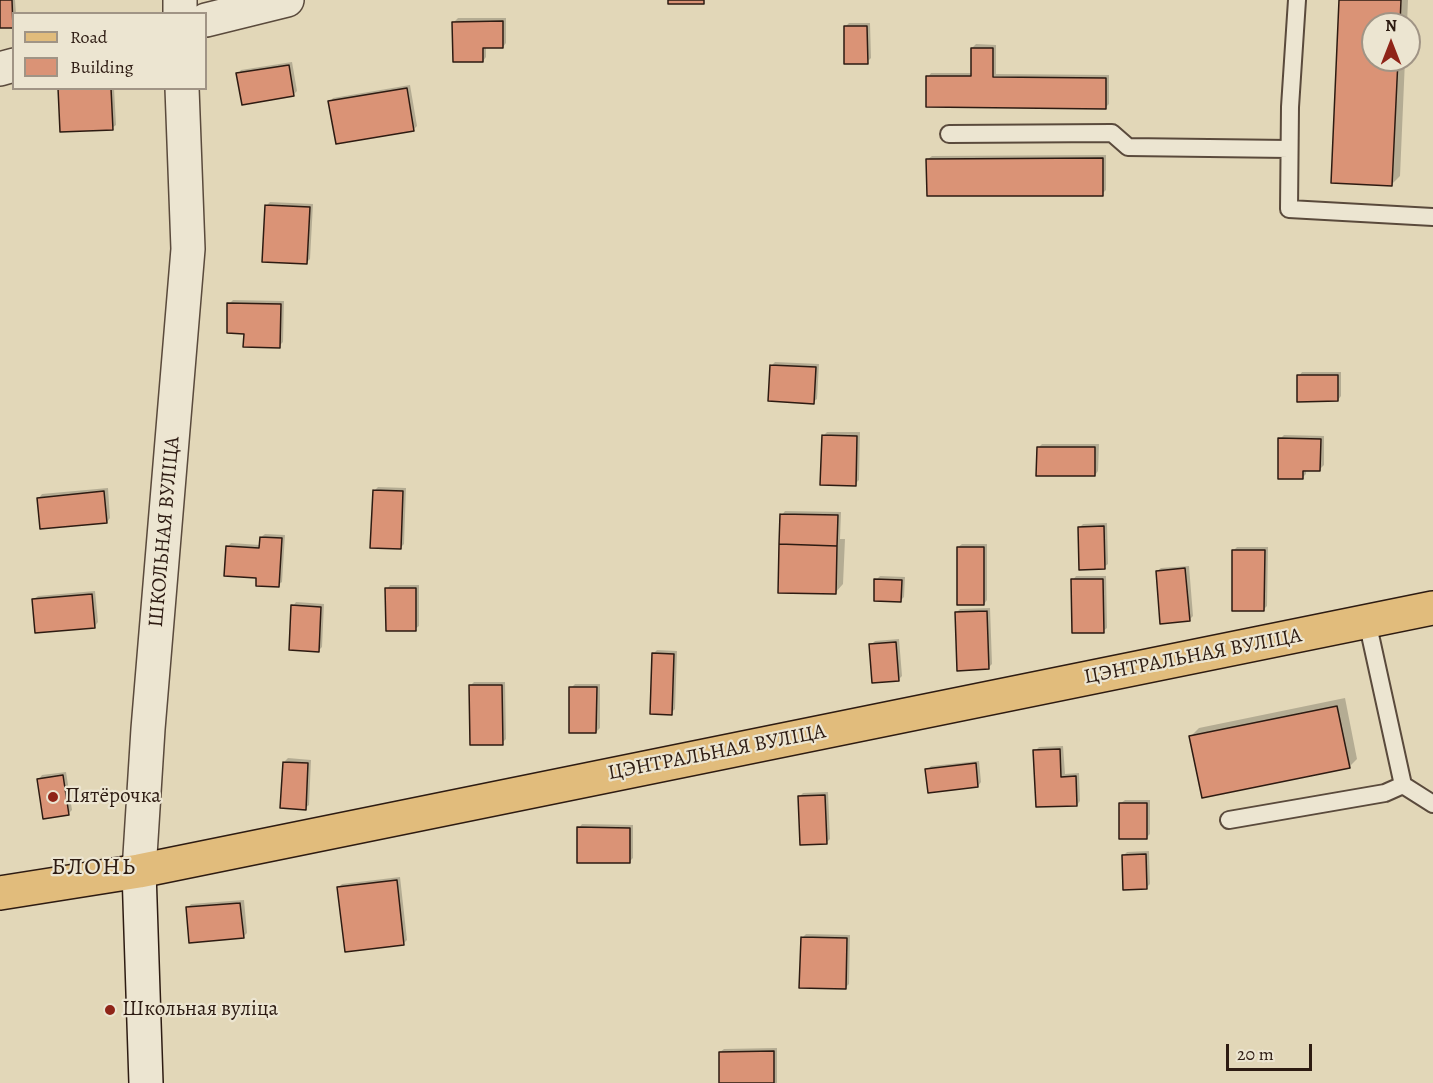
<!DOCTYPE html>
<meta charset="utf-8">
<style>
body{margin:0}
#map{position:relative;width:1433px;height:1083px;overflow:hidden;background:#e2d7b8;font-family:Alegreya,serif}
canvas{display:block}
.legend{position:absolute;left:12px;top:12px;width:195px;height:78px;box-sizing:border-box;background:#ece5d1;border:2px solid #a09485;margin:0;padding:8px 10px;list-style:none;font-size:18px;color:#2d1b12}
.legend li{display:flex;align-items:center;gap:12px;height:30px}
.legend b{width:30px;border:2px solid #a09485}
.north{position:absolute;left:1361px;top:12px;width:60px;height:60px;box-sizing:border-box;background:#ece5d1;border:2px solid #a09485;border-radius:50%;rotate:0deg;font-size:16px;font-weight:700;line-height:24px;text-align:center;color:#2d1b12}
.north::after{content:'';display:block;margin:auto;width:21px;height:27px;background:#8f2418;clip-path:polygon(50% 0,100% 100%,50% 72%,0 100%)}
.scale{position:absolute;left:1226px;top:1044px;width:86px;height:27px;box-sizing:border-box;border:3px solid #2d1b12;border-top:0;padding-left:8px;font-size:18px;line-height:21px;white-space:nowrap;color:#2d1b12;-webkit-text-stroke:4px #ece5d1;paint-order:stroke}
</style>
<div id="map">
<canvas width="1433" height="1083"></canvas>
<ul class="legend">
<li><b style="height:8px;background:#e1bc7c"></b>Road</li>
<li><b style="height:16px;background:#da9376"></b>Building</li>
</ul>
<div class="north">N</div>
<div class="scale">20 m</div>
</div>
<script>
const ctx = document.querySelector('canvas').getContext('2d');
ctx.lineJoin = 'round';
function paint(path, color) { ctx.fillStyle = color; ctx.fill(path, 'evenodd'); }
const toPath = rows => new Path2D(rows.map(r => 'M' + r).join(''));
function stroke(path, color, width, dash) { ctx.strokeStyle = color; ctx.lineWidth = width; ctx.lineCap = dash ? 'butt' : 'round'; ctx.setLineDash(dash || []); ctx.stroke(path); }
function drawText(font, color, halo, rows, align = 'center') {
  ctx.font = font + ' Alegreya,serif'; ctx.lineWidth = 4.5; ctx.setLineDash([]); ctx.textBaseline = 'middle'; ctx.strokeStyle = halo; ctx.fillStyle = color; for (const [text, x, y, turn = 0] of rows) {
    ctx.save(); ctx.translate(x, y); ctx.rotate((+turn || 0) * Math.PI / 180); ctx.textAlign = isNaN(turn) ? turn : align; if (halo) ctx.strokeText(text, 0, 0); ctx.fillText(text, 0, 0); ctx.restore();
  }
}
paint(toPath([
 [0,0,15,0,16,14,14,14,12,26,0,27],
 [1341,0,1408,0,1407,24,1373,24,1373,60,1405,60,1400,176,1392,184],
 [458,18,506,18,506,43,503,47,486,47,486,57,483,61,454,22],
 [849,23,870,23,871,58,867,62,845,27],
 [976,44,996,45,996,74,1109,75,1109,104,1105,108,928,77,931,73,972,73,972,48],
 [292,62,297,91,293,95,238,74,241,70],
 [410,85,417,126,414,129,330,102,333,98],
 [59,88,114,88,116,125,112,128],
 [1106,155,1106,190,1102,194,928,159,932,156],
 [270,202,313,204,310,259,306,263,266,206],
 [233,300,284,301,283,342,279,346,245,332,229,304],
 [775,362,819,364,817,399,813,402,772,365],
 [1302,372,1341,372,1341,396,1338,400,1299,376],
 [827,432,860,432,859,480,855,484,824,435],
 [1284,435,1324,436,1324,465,1320,469,1306,469,1306,474,1302,478,1280,439],
 [1042,444,1099,444,1098,471,1095,475,1038,448],
 [378,487,406,488,404,544,400,548,374,491],
 [108,488,110,518,107,522,39,498,42,494],
 [785,511,841,512,840,539,845,539,843,584,835,593,782,515],
 [1107,523,1108,564,1104,567,1079,528,1083,524],
 [265,534,285,535,282,582,278,585,258,577,228,546,231,543,260,545,261,537],
 [962,544,987,544,987,600,984,604,958,547],
 [1237,547,1268,547,1267,606,1263,610,1234,550],
 [1189,566,1193,616,1189,620,1157,571,1161,568],
 [880,576,905,577,904,597,900,601,876,580],
 [1076,576,1106,576,1107,628,1103,631,1073,580],
 [390,585,419,585,419,626,415,629,387,589],
 [95,591,98,622,95,626,34,599,38,596],
 [296,602,324,604,322,647,319,650,293,606],
 [990,608,992,664,988,668,956,613,960,609],
 [899,639,902,676,898,680,871,645,875,641],
 [657,650,677,651,675,709,671,713,653,654],
 [474,682,505,682,506,739,502,743,470,686],
 [575,684,600,684,600,728,596,732,571,688],
 [1345,698,1357,759,1349,767,1191,736,1199,728],
 [1063,746,1065,774,1079,773,1080,801,1077,805,1035,751,1039,747],
 [288,758,311,760,309,805,305,808,284,762],
 [979,761,981,782,978,786,927,770,931,766],
 [66,772,72,810,68,814,39,779,42,775],
 [828,792,830,839,826,843,800,796,803,793],
 [1125,800,1150,800,1150,834,1146,838,1121,803],
 [582,824,633,825,633,858,629,862,579,828],
 [1149,851,1150,884,1147,887,1123,856,1127,852],
 [400,877,407,940,404,943,339,887,342,884],
 [244,900,247,933,243,937,187,908,191,904],
 [806,934,850,935,849,984,845,988,802,938],
 [777,1048,777,1083,720,1083,720,1052,724,1049]
]), '#0003');
const building = toPath([
 [0,0,12,0,13,28,0,28,0,0],
 [668,0,704,0,704,4,668,4,668,0],
 [1339,0,1401,0,1400,24,1373,24,1373,60,1398,60,1392,186,1331,183,1339,0],
 [503,21,503,48,483,48,483,62,453,62,452,22,503,21],
 [844,26,867,26,868,64,844,64,844,26],
 [971,48,993,48,993,77,1106,78,1106,109,926,107,926,76,971,76,971,48],
 [289,65,294,96,242,105,236,73,289,65],
 [58,88,111,88,113,130,60,132,58,88],
 [407,88,414,131,336,144,328,101,407,88],
 [1103,158,1103,196,927,196,926,159,1103,158],
 [265,205,310,207,307,264,262,262,265,205],
 [227,303,281,304,280,348,243,347,244,334,227,333,227,303],
 [770,365,816,367,814,404,768,401,770,365],
 [1297,375,1338,375,1338,401,1297,402,1297,375],
 [822,435,857,436,856,486,820,485,822,435],
 [1278,438,1321,439,1320,471,1303,471,1303,479,1278,479,1278,438],
 [1037,447,1095,447,1095,476,1036,476,1037,447],
 [373,490,403,491,401,549,370,548,373,490],
 [104,491,107,523,40,529,37,498,104,491],
 [780,514,838,515,837,546,779,544,780,514],
 [1104,526,1105,569,1079,570,1078,527,1104,526],
 [260,537,282,538,279,587,256,586,256,578,224,576,226,546,259,548,260,537],
 [779,544,837,546,836,594,778,593,779,544],
 [957,547,984,547,984,605,957,605,957,547],
 [1232,550,1265,550,1264,611,1232,611,1232,550],
 [1185,568,1190,621,1160,624,1156,571,1185,568],
 [874,579,902,580,901,602,874,601,874,579],
 [1071,579,1103,579,1104,633,1072,633,1071,579],
 [385,588,416,588,416,631,386,631,385,588],
 [92,594,95,628,35,633,32,599,92,594],
 [291,605,321,607,319,652,289,650,291,605],
 [987,611,989,669,957,671,955,612,987,611],
 [896,642,899,681,872,683,869,644,896,642],
 [652,653,674,654,672,715,650,714,652,653],
 [469,685,502,685,503,745,470,745,469,685],
 [569,687,597,687,596,733,569,733,569,687],
 [1337,706,1350,768,1202,798,1189,736,1337,706],
 [1060,749,1061,777,1076,776,1077,806,1036,807,1033,750,1060,749],
 [283,762,308,763,306,810,280,808,283,762],
 [976,763,978,787,928,793,925,769,976,763],
 [63,775,69,815,43,819,37,779,63,775],
 [825,795,827,844,800,845,798,796,825,795],
 [1119,803,1147,803,1147,839,1119,839,1119,803],
 [577,827,630,828,630,863,577,863,577,827],
 [1146,854,1147,889,1123,890,1122,855,1146,854],
 [397,880,404,945,345,952,337,887,397,880],
 [240,903,244,938,189,943,186,907,240,903],
 [801,937,847,938,846,989,799,988,801,937],
 [774,1051,774,1083,719,1083,719,1052,774,1051]
]);
paint(building, '#da9376');
stroke(building, '#2d1b12', 1.5);
const service = toPath([
 [1297,0,1290,107,1289,209,1433,217],
 [949,134,1112,133,1128,147,1289,149],
 [1367,621,1403,785,1433,804],
 [1229,820,1385,793,1403,785]
]);
const minor = toPath([
 [180,0,180,14],
 [206,20,287,0],
 [0,69,14,65],
 [139,871,148,729,188,249,182,88]
]);
const secondary = toPath([
 [139,871,146,1083]
]);
const primary = toPath([
 [0,893,139,871,1433,608]
]);
stroke(service, '#5a4a3c', 20);
stroke(minor, '#5a4a3c', 36);
stroke(secondary, '#2d1b12', 36);
stroke(primary, '#2d1b12', 36);
stroke(service, '#ece5d1', 16);
stroke(minor, '#ece5d1', 33);
stroke(secondary, '#ece5d1', 33);
stroke(primary, '#e1bc7c', 33);
for (const [x, y, r, color] of [
 [53,797,6,"#8f2418"],
 [110,1010,6,"#8f2418"]
]) { const dot = new Path2D(); dot.arc(x, y, r, 0, 2 * Math.PI); ctx.fillStyle = color; ctx.fill(dot); stroke(dot, '#ece5d1', 2); }
drawText('21px', '#2d1b12', '#ece5d1', [
 ["ШКОЛЬНАЯ ВУЛІЦА",165,532,-85],
 ["ЦЭНТРАЛЬНАЯ ВУЛІЦА",1193,657,-11],
 ["ЦЭНТРАЛЬНАЯ ВУЛІЦА",717,753,-11]
]);
drawText('21px', '#2d1b12', '#ece5d1', [
 ["Пятёрочка",65,797],
 ["Школьная вуліца",122,1010]
], 'left');
ctx.letterSpacing = '1.5px';
drawText('24px', '#2d1b12', '#ece5d1', [
 ["БЛОНЬ",94,868]
]);
ctx.letterSpacing = '0px';
</script>
